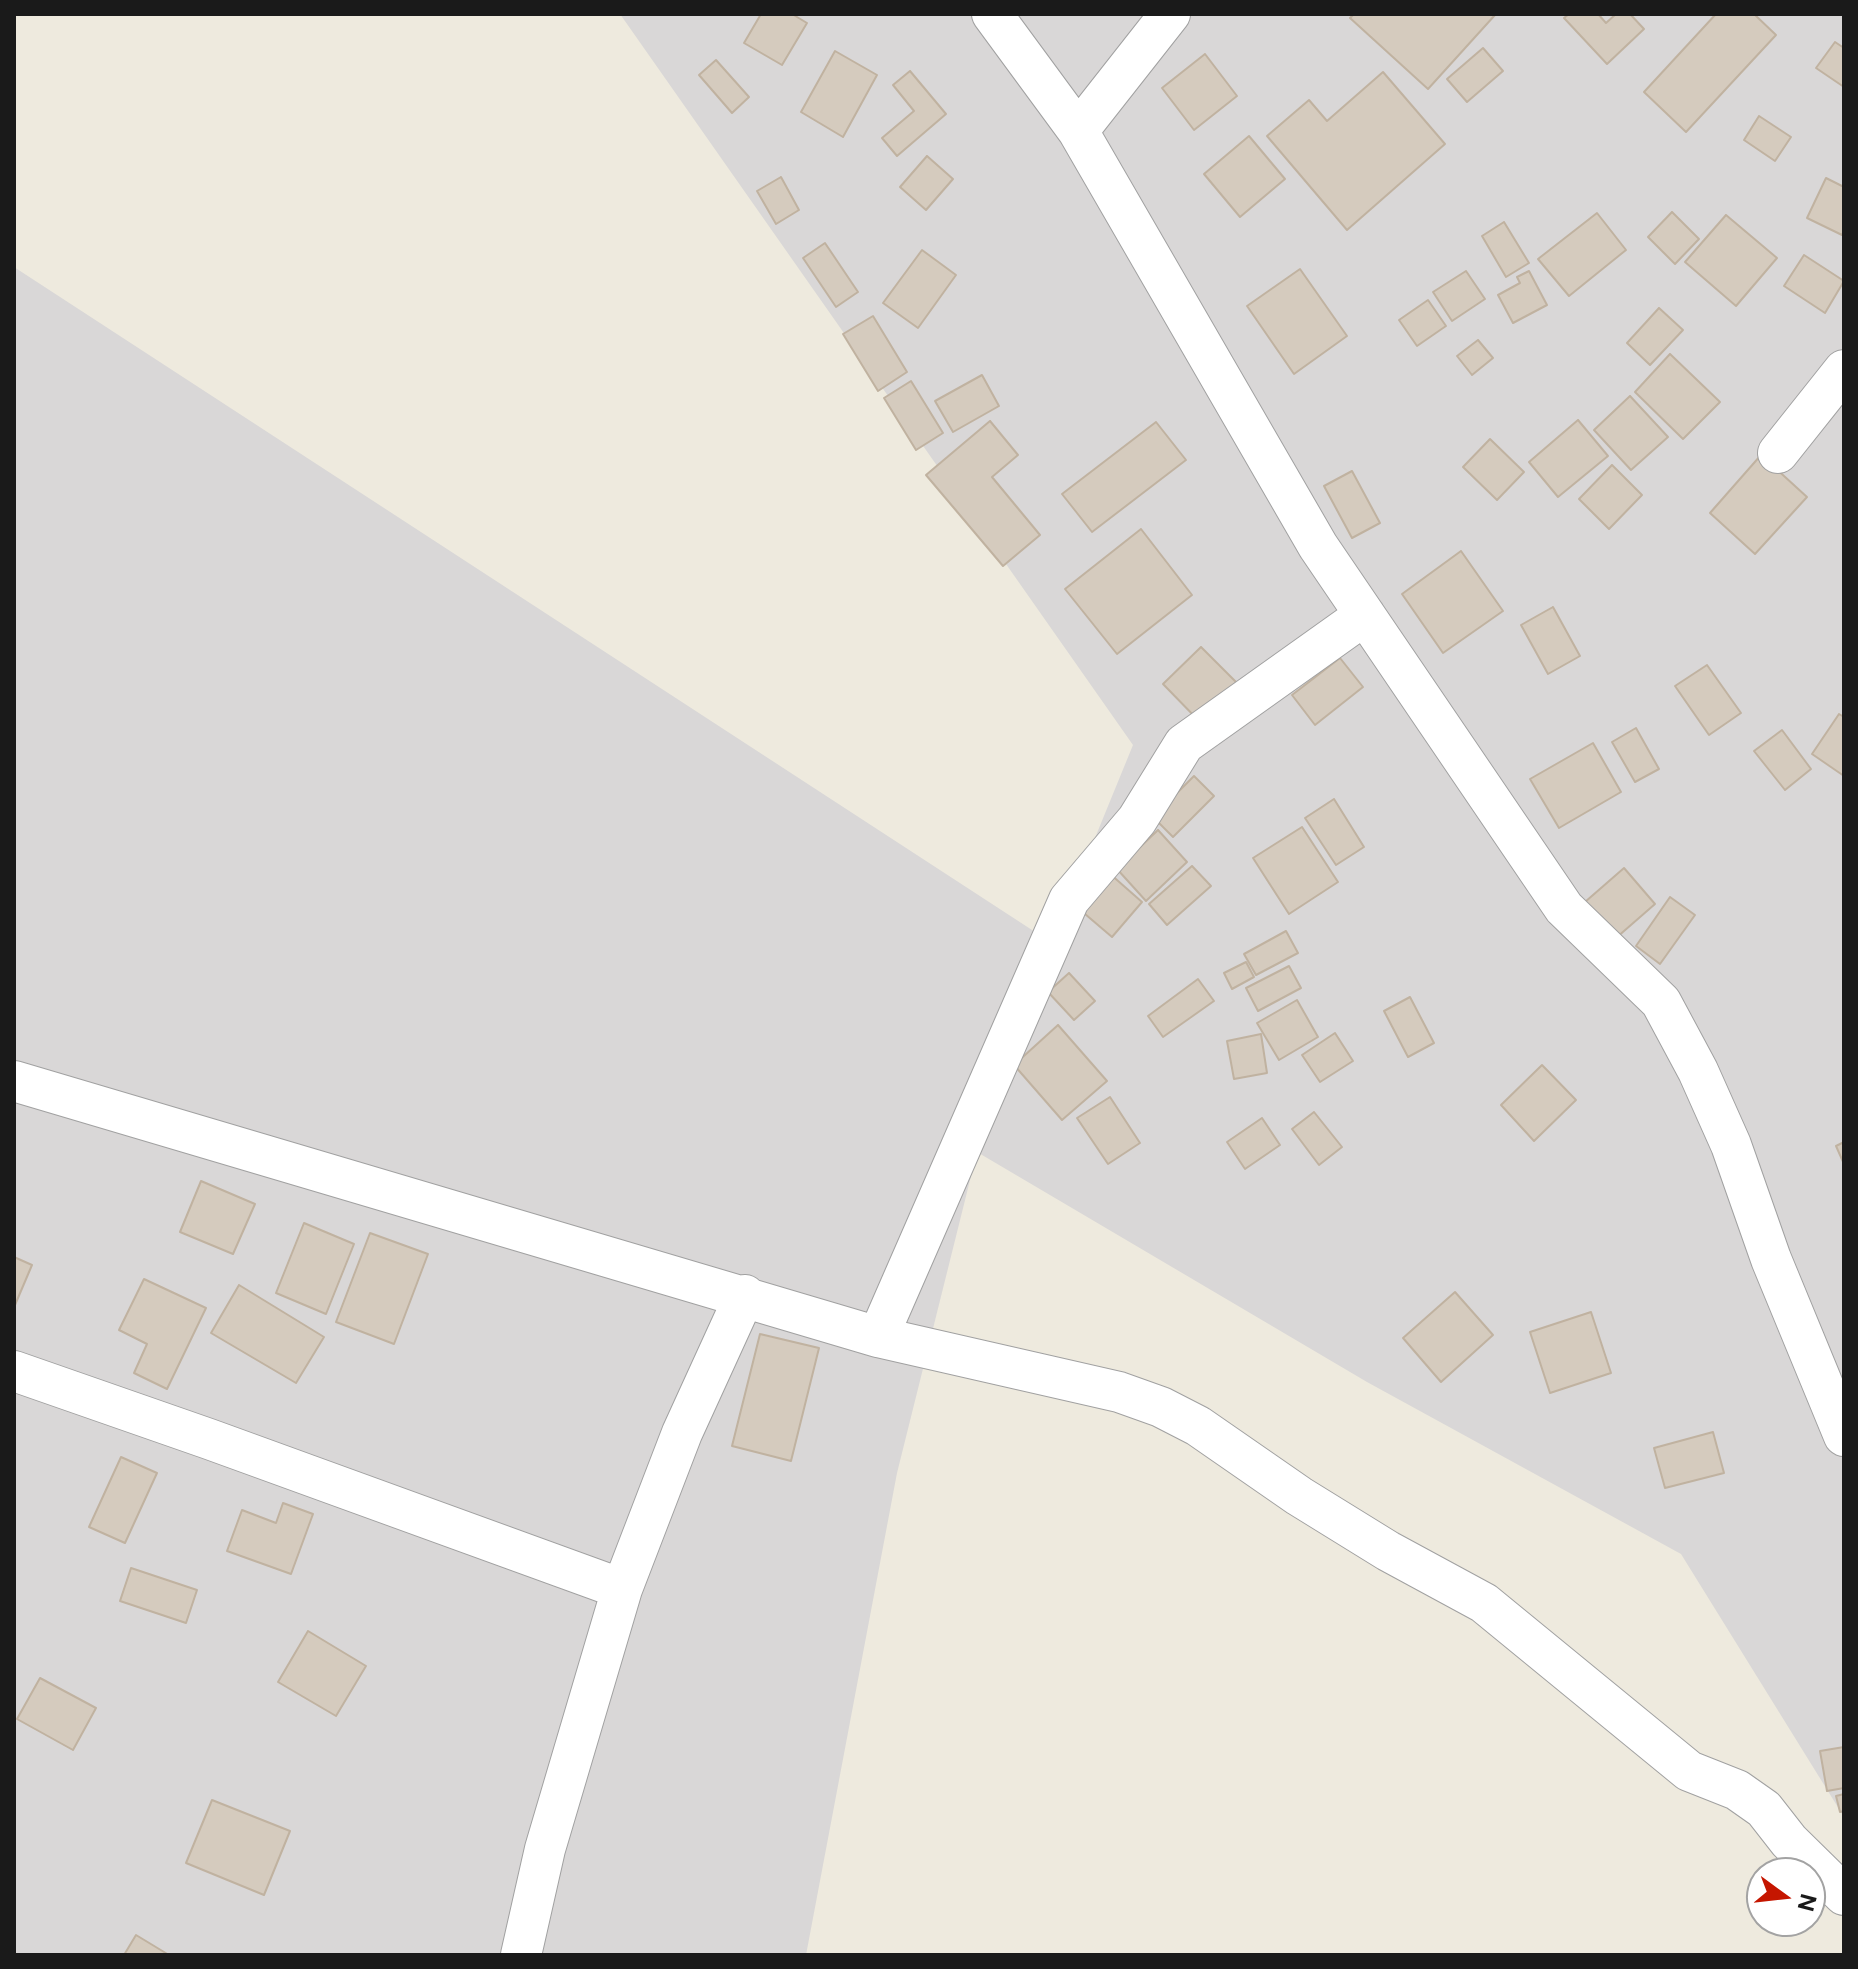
<!DOCTYPE html>
<style>
body{margin:0}
#map{position:relative;width:1858px;height:1969px;overflow:hidden;background:#eeeade;font-family:"Public Sans",sans-serif}
canvas{display:block}
.frame{position:absolute;inset:0;border:16px solid #1a1a1a;pointer-events:none}
.north{position:absolute;left:1746px;top:1857px;width:80px;height:80px;box-sizing:border-box;background:#fff;border:2px solid #a3a3a3;border-radius:50%;rotate:105deg;font-size:22px;font-weight:700;line-height:32px;text-align:center;color:#1a1a1a}
.north::after{content:'';display:block;margin:auto;width:28px;height:36px;background:#c51600;clip-path:polygon(50% 0,100% 100%,50% 72%,0 100%)}
</style>
<div id="map">
<canvas width="1858" height="1969"></canvas>
<div class="frame"></div>
<div class="north">N</div>
</div>
<script>
const ctx = document.querySelector('canvas').getContext('2d');
ctx.lineJoin = 'round';
function paint(path, color) { ctx.fillStyle = color; ctx.fill(path, 'evenodd'); }
const toPath = rows => new Path2D(rows.map(r => 'M' + r).join(''));
function stroke(path, color, width, dash) { ctx.strokeStyle = color; ctx.lineWidth = width; ctx.lineCap = dash ? 'butt' : 'round'; ctx.setLineDash(dash || []); ctx.stroke(path); }
paint(toPath([
 [620,14,1844,14,1844,1817,1681,1554,1367,1382,977,1152,897,1473,806,1955,14,1955,14,267,1052,943,1133,745]
]), '#d9d7d7');
const building = toPath([
 [761,14,792,14,807,23,782,65,744,43,761,14],
 [1354,14,1494,14,1495,15,1428,89,1350,18,1354,14],
 [1569,14,1598,14,1606,23,1616,14,1630,14,1644,29,1607,64,1564,18,1569,14],
 [1716,14,1754,14,1776,35,1686,132,1644,92,1716,14],
 [1835,42,1844,48,1844,87,1816,68,1835,42],
 [1483,48,1503,71,1467,102,1447,79,1483,48],
 [835,51,877,75,843,137,801,112,835,51],
 [1205,54,1237,96,1194,130,1162,88,1205,54],
 [716,60,749,97,732,113,699,75,716,60],
 [910,71,946,114,897,156,882,138,914,111,893,85,910,71],
 [1383,72,1445,144,1347,230,1267,136,1309,100,1327,121,1383,72],
 [1759,116,1791,137,1775,161,1744,140,1759,116],
 [1249,136,1285,179,1240,217,1204,174,1249,136],
 [927,156,953,179,926,210,900,187,927,156],
 [781,177,799,210,776,224,757,191,781,177],
 [1826,178,1844,187,1844,230,1842,235,1807,218,1826,178],
 [1672,212,1699,239,1675,264,1648,237,1672,212],
 [1597,213,1626,250,1569,296,1538,259,1597,213],
 [1726,215,1777,258,1736,306,1685,262,1726,215],
 [1504,222,1529,263,1506,277,1482,236,1504,222],
 [825,243,858,292,836,307,803,258,825,243],
 [922,250,956,275,918,328,883,303,922,250],
 [1804,255,1844,281,1825,313,1784,286,1804,255],
 [1300,269,1347,336,1294,374,1247,306,1300,269],
 [1466,271,1485,299,1452,321,1433,292,1466,271],
 [1529,271,1547,305,1513,323,1498,295,1520,283,1517,277,1529,271],
 [1428,300,1446,326,1417,346,1399,320,1428,300],
 [1659,308,1683,330,1650,365,1627,343,1659,308],
 [873,316,907,372,878,391,843,334,873,316],
 [1478,340,1493,358,1472,375,1457,356,1478,340],
 [1670,354,1720,402,1683,439,1635,392,1670,354],
 [982,375,999,406,953,432,935,401,982,375],
 [911,381,943,433,916,450,884,398,911,381],
 [1630,396,1668,437,1631,470,1594,430,1630,396],
 [1578,420,1608,456,1558,497,1529,462,1578,420],
 [990,421,1018,455,992,477,1040,535,1003,566,926,475,990,421],
 [1156,422,1186,460,1092,532,1062,494,1156,422],
 [1490,439,1524,472,1497,500,1463,467,1490,439],
 [1761,455,1807,497,1755,554,1710,513,1761,455],
 [1612,465,1642,495,1609,529,1579,499,1612,465],
 [1352,471,1380,523,1352,538,1324,486,1352,471],
 [1141,529,1192,595,1117,654,1065,589,1141,529],
 [1461,551,1503,611,1443,653,1402,594,1461,551],
 [1553,607,1580,656,1548,674,1521,625,1553,607],
 [1201,647,1238,684,1200,722,1163,684,1201,647],
 [1340,658,1363,687,1315,725,1292,695,1340,658],
 [1707,665,1741,713,1709,735,1675,686,1707,665],
 [1839,714,1844,717,1844,776,1812,754,1839,714],
 [1636,728,1659,769,1635,782,1612,742,1636,728],
 [1782,730,1811,769,1785,790,1754,751,1782,730],
 [1593,743,1621,792,1559,828,1530,779,1593,743],
 [1194,776,1214,796,1173,837,1153,817,1194,776],
 [1334,799,1364,847,1336,865,1305,818,1334,799],
 [1302,827,1338,882,1289,914,1253,858,1302,827],
 [1158,830,1187,862,1146,901,1117,869,1158,830],
 [1192,866,1211,886,1167,925,1149,904,1192,866],
 [1624,868,1655,904,1616,938,1585,902,1624,868],
 [1109,873,1142,902,1112,937,1078,908,1109,873],
 [1670,897,1695,915,1660,964,1636,946,1670,897],
 [1286,931,1298,953,1256,975,1244,954,1286,931],
 [1246,962,1254,977,1232,989,1224,973,1246,962],
 [1289,966,1301,988,1258,1011,1246,988,1289,966],
 [1069,973,1095,1001,1074,1020,1048,992,1069,973],
 [1198,979,1214,1001,1163,1037,1148,1016,1198,979],
 [1410,997,1434,1043,1408,1057,1384,1011,1410,997],
 [1297,1000,1318,1037,1279,1060,1257,1023,1297,1000],
 [1058,1025,1107,1081,1062,1120,1014,1065,1058,1025],
 [1335,1033,1353,1061,1320,1082,1302,1055,1335,1033],
 [1261,1034,1267,1073,1234,1079,1227,1041,1261,1034],
 [1542,1065,1576,1100,1534,1141,1501,1105,1542,1065],
 [1110,1097,1140,1143,1108,1164,1077,1118,1110,1097],
 [1314,1112,1342,1147,1319,1165,1292,1129,1314,1112],
 [1262,1118,1280,1145,1245,1169,1227,1142,1262,1118],
 [1844,1142,1844,1164,1836,1146,1844,1142],
 [201,1181,255,1204,233,1254,180,1232,201,1181],
 [304,1223,354,1244,326,1314,276,1293,304,1223],
 [370,1233,428,1254,394,1344,336,1322,370,1233],
 [14,1257,32,1265,15,1305,14,1305,14,1257],
 [144,1279,206,1308,167,1389,134,1373,147,1344,119,1330,144,1279],
 [239,1285,324,1337,296,1383,211,1333,239,1285],
 [1455,1292,1493,1335,1441,1382,1403,1338,1455,1292],
 [1591,1312,1611,1373,1550,1393,1530,1332,1591,1312],
 [760,1334,819,1348,791,1461,732,1446,760,1334],
 [1713,1432,1724,1473,1665,1488,1654,1448,1713,1432],
 [121,1457,157,1473,125,1543,89,1527,121,1457],
 [283,1503,313,1514,291,1574,227,1551,242,1510,276,1523,283,1503],
 [131,1568,197,1590,186,1623,120,1601,131,1568],
 [308,1631,366,1666,336,1716,278,1682,308,1631],
 [40,1678,96,1708,73,1750,17,1719,40,1678],
 [1844,1747,1844,1788,1827,1791,1820,1751,1844,1747],
 [1844,1794,1844,1811,1840,1812,1836,1796,1844,1794],
 [212,1800,290,1831,264,1895,186,1863,212,1800],
 [136,1935,169,1955,124,1955,136,1935]
]);
paint(building, '#d5cbbe');
stroke(building, '#c0b2a0', 2);
const minor = toPath([
 [992,14,1078,131,1318,546,1564,908,1661,1002,1698,1071,1731,1145,1771,1259,1844,1436],
 [1078,131,1170,14],
 [1778,453,1844,370],
 [14,1081,878,1337,1069,900,1137,820,1184,744,1365,615],
 [878,1337,1119,1392,1161,1407,1198,1426,1299,1496,1388,1551,1484,1603,1689,1771,1737,1790,1764,1809,1789,1841,1844,1895],
 [14,1371,209,1439,622,1589],
 [521,1955,545,1849,622,1589,682,1433,745,1295]
]);
stroke(minor, '#a1a1a1', 42);
stroke(minor, '#fff', 40);
</script>
